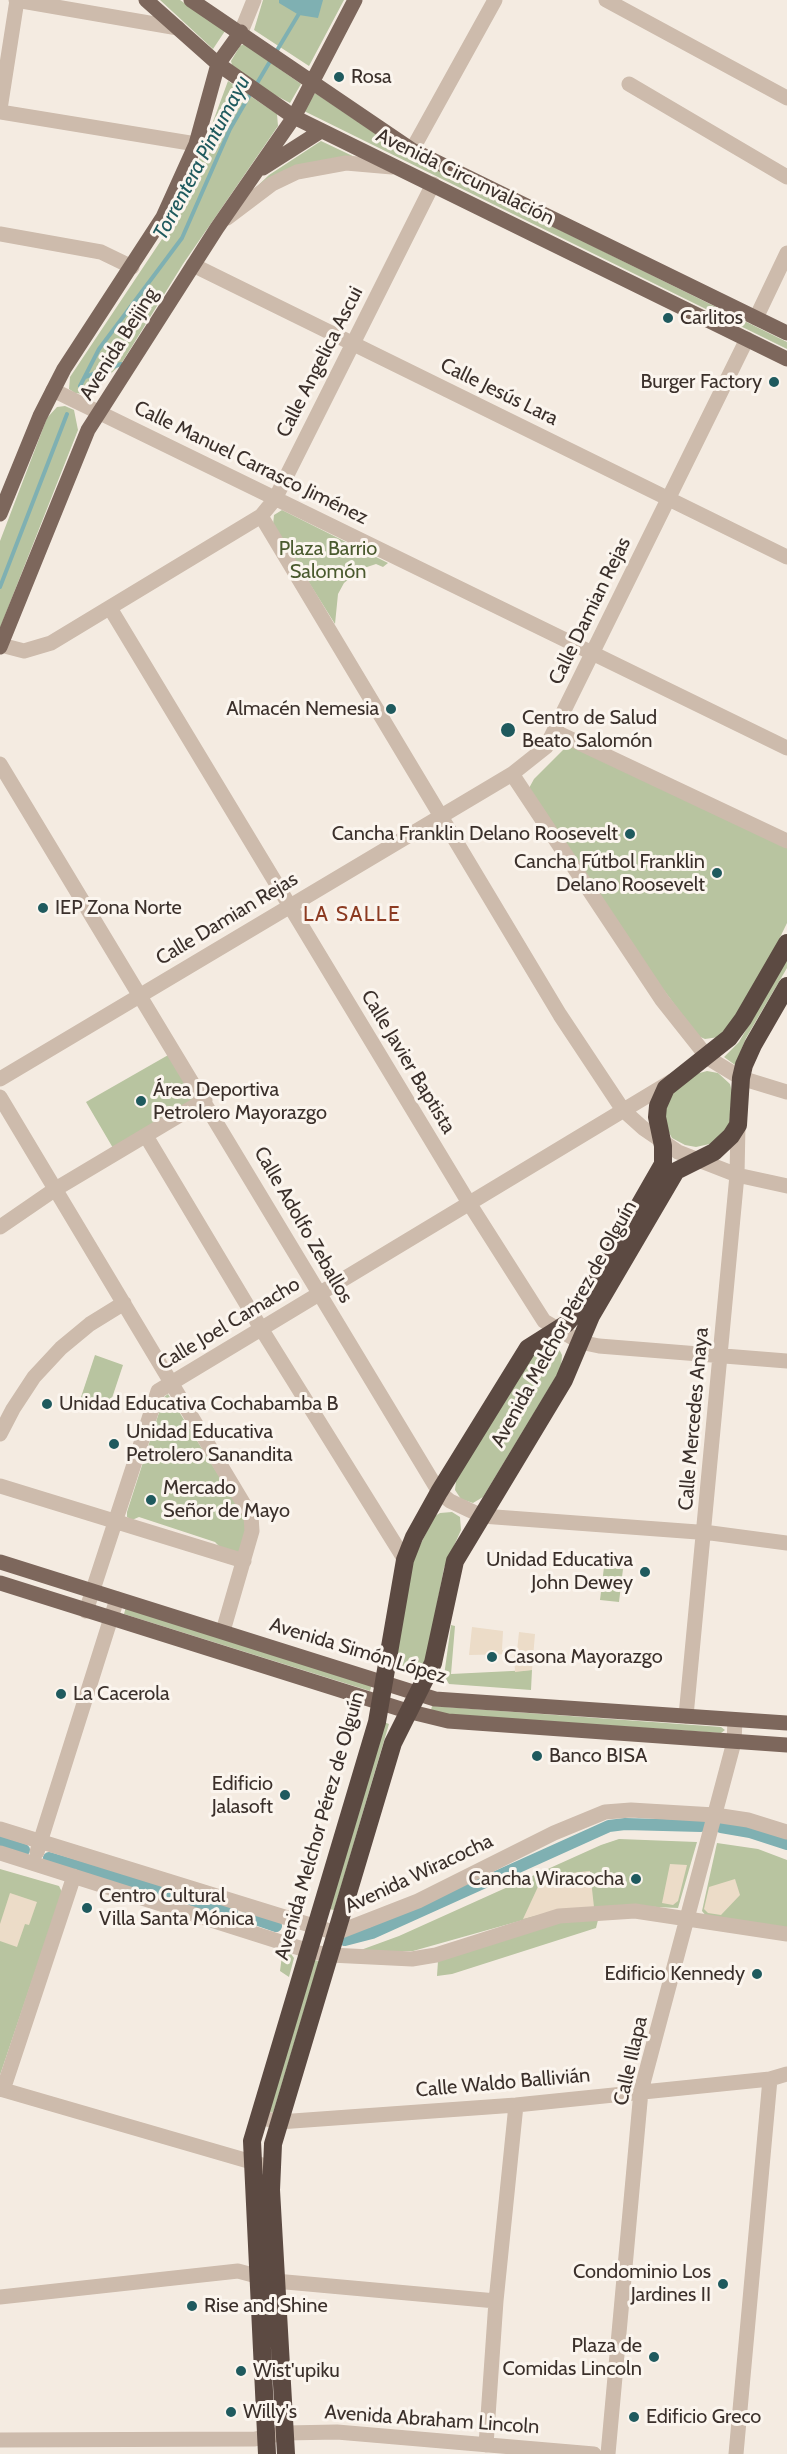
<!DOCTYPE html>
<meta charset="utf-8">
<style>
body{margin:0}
canvas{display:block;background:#f4ebe1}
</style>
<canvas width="787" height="2454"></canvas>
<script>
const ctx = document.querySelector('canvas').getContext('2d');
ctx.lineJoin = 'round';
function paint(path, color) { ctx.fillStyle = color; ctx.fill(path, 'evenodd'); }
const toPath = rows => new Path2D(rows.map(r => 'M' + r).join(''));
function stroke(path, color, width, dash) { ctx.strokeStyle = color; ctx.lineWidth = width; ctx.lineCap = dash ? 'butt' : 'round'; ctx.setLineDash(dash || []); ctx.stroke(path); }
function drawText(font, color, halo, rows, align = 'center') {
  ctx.font = font + ' Cabin,sans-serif'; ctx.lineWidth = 6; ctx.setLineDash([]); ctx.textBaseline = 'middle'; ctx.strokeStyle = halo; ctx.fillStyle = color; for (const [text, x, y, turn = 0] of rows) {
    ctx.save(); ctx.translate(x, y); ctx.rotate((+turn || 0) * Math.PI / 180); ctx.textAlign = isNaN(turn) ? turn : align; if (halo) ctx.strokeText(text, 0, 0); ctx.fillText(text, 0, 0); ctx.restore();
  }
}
paint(toPath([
 [160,0,180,0,225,31,213,49],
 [263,0,344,0,309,66,254,30],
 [244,44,301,84,290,103,262,88,232,65,231,61,240,46],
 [228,81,277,114,278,126,183,264,121,364,97,387,84,394,75,393,69,389,70,377,162,239,184,200],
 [315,93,404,153,787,342,787,349,304,111],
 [321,141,359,159,251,192,269,175],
 [65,406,74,410,78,430,0,628,0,541,47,418,57,407],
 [282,510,388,563,383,567,376,564,361,569,344,583,338,594,335,624,273,525,274,515],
 [568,745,787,848,787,923,766,966,733,1020,719,1037,705,1039,698,1036,634,950,528,790,534,779],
 [787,960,787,968,746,1038,735,1065,724,1057,739,1042],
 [170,1054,195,1100,113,1148,86,1102],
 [707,1071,718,1073,730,1084,732,1092,729,1126,714,1143,696,1147,685,1145,672,1138,667,1129,664,1103,669,1093,696,1074],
 [547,1344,559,1349,562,1355,561,1368,483,1497,473,1503,461,1499,455,1490,456,1481,532,1352],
 [95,1355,123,1365,108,1410,80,1400],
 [168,1394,247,1521,241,1553,221,1548,215,1542,139,1517,132,1520,127,1517,127,1512,164,1397],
 [452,1512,460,1517,461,1530,444,1568,426,1660,420,1668,412,1672,398,1672,394,1669,410,1571,417,1551,435,1516,440,1513],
 [604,1567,623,1569,619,1602,600,1600],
 [126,1607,372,1684,370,1691,124,1614],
 [451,1625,455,1626,451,1674,532,1670,531,1690,449,1684,444,1676],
 [432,1706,721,1727,725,1730,721,1733,449,1715,431,1710],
 [384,1722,389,1724,334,1910,329,1909],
 [619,1839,697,1842,678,1908,637,1906,555,1911,413,1951,358,1951,399,1936,601,1845],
 [717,1843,758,1849,787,1860,787,1928,707,1917,702,1911],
 [0,1869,59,1886,62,1892,0,2075],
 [573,1920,598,1920,596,1928,452,1974,437,1976,438,1961,553,1924],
 [283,1948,288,1950,294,1958,289,1977,280,1971],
 [314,1960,319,1961,273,2113,268,2111]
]), '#b8c4a0');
paint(toPath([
 [472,1627,503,1631,502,1650,517,1651,519,1632,535,1634,532,1670,515,1672,514,1654,469,1655],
 [670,1864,687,1865,678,1901,673,1905,662,1903],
 [590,1871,594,1907,555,1911,523,1919,543,1876],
 [735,1879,740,1895,721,1915,708,1913,704,1909,709,1887],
 [10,1893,37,1902,29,1925,25,1924,17,1947,0,1941,0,1924]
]), '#ecdcc8');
paint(toPath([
 [279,0,323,0,318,18,299,15,279,3]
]), '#7fb0b2');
stroke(toPath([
 [276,52,300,12],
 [256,85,272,58],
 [85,377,121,364],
 [80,386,99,349,182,238,230,129,252,91],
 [0,587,67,414]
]), '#7fb0b2', 4);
stroke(toPath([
 [721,1827,750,1832,787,1844],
 [0,1842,24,1850],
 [49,1858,232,1912],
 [247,1916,276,1926],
 [345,1940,372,1933,609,1826,625,1824,701,1826]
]), '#7fb0b2', 12);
stroke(toPath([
 [16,0,178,28],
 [606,0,787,98],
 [241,32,254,0],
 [629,84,787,177],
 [0,109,17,0],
 [0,112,196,144],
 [412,150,495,0],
 [227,218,272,184,297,172,346,163,392,167],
 [0,234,101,252,132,267],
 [193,265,787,557],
 [756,318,787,253],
 [53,390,787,748],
 [261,516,560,1015,623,1110,643,1128,678,1152,737,1175,787,1186],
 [110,608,469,1203,544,1321,580,1342,599,1346,787,1361],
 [1,645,24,651,51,643,261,516,275,499,433,184],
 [556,732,787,841],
 [0,764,439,1492,450,1501,482,1516,711,1533,787,1543],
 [512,774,662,1000,708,1058,741,1078,787,1092],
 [0,1079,512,774,546,747,747,339],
 [0,1097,251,1516,252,1531,223,1631],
 [146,1136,262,1330,405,1560],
 [0,1227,54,1190,205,1100],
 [0,1434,13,1409,34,1377,61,1348,90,1324,124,1303],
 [0,1486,244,1561],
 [86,1611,158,1391,672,1081],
 [686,1716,737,1175,738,1125],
 [0,1829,336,1933,418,1901,554,1833,605,1812,631,1810,715,1815,748,1820,787,1832],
 [37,1852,117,1599],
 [0,1853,309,1951,330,1955,412,1959,436,1955,559,1916,635,1911,787,1934],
 [0,2089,262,2165],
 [3,2090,74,1876],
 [259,2117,279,2122,516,2105,770,2079,787,2074],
 [0,2297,238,2271,275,2281,496,2301],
 [0,2440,255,2439,285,2433,337,2432,594,2454],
 [486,2445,496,2301,516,2105],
 [608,2454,641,2091,734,1742,735,1720],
 [736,2454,770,2079]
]), '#cdbbac', 15);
stroke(toPath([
 [146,0,218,64,294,117,787,359],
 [191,0,412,150,787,333],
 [263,168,321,131],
 [0,514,40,416,64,369,163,217,196,144,218,64,241,32],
 [0,647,88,430,217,228,294,117,355,0],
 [0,1562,435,1699,787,1723],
 [0,1583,407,1711,448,1721,787,1745]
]), '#7d675c', 15);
stroke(toPath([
 [267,2454,252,2141,377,1722,405,1560,414,1537,439,1492,528,1348,566,1324,581,1307,663,1164,663,1146,657,1117,658,1106,666,1088,729,1038,743,1019,787,943],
 [286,2454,271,2190,273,2144,393,1743,433,1663,455,1561,564,1380,591,1316,676,1171,714,1152,731,1136,738,1125,741,1078,744,1065,753,1045,787,986]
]), '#5c4a42', 18);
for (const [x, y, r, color] of [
 [339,77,6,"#1f5a5e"],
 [668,318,6,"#1f5a5e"],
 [774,382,6,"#1f5a5e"],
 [391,709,6,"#1f5a5e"],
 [508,730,8,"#1f5a5e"],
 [630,834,6,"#1f5a5e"],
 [717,873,6,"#1f5a5e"],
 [43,908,6,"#1f5a5e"],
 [141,1101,6,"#1f5a5e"],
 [47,1404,6,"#1f5a5e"],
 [114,1444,6,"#1f5a5e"],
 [151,1500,6,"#1f5a5e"],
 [645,1572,6,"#1f5a5e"],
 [492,1657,6,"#1f5a5e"],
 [61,1694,6,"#1f5a5e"],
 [537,1756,6,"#1f5a5e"],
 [285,1795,6,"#1f5a5e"],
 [636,1879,6,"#1f5a5e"],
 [87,1908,6,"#1f5a5e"],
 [757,1974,6,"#1f5a5e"],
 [723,2284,6,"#1f5a5e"],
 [192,2306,6,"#1f5a5e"],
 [654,2357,6,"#1f5a5e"],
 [241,2371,6,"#1f5a5e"],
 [231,2412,6,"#1f5a5e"],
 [634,2417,6,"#1f5a5e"]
]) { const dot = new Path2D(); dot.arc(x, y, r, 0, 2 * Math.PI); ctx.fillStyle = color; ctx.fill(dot); stroke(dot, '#fbf5ee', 2); }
drawText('20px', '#3b302b', '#fbf5ee', [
 ["Rosa",351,77],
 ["Carlitos",680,318],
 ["Burger Factory",762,382,"right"],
 ["Almacén Nemesia",379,709,"right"],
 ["Centro de Salud",522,718],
 ["Beato Salomón",522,741],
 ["Cancha Franklin Delano Roosevelt",618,834,"right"],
 ["Cancha Fútbol Franklin",705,862,"right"],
 ["Delano Roosevelt",705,885,"right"],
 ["IEP Zona Norte",55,908],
 ["Área Deportiva",153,1090],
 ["Petrolero Mayorazgo",153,1113],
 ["Unidad Educativa Cochabamba B",59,1404],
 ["Unidad Educativa",126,1432],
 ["Petrolero Sanandita",126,1455],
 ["Mercado",163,1488],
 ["Señor de Mayo",163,1511],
 ["Unidad Educativa",633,1560,"right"],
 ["John Dewey",633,1583,"right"],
 ["Casona Mayorazgo",504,1657],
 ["La Cacerola",73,1694],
 ["Banco BISA",549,1756],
 ["Edificio",273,1784,"right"],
 ["Jalasoft",273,1807,"right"],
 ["Cancha Wiracocha",624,1879,"right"],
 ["Centro Cultural",99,1896],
 ["Villa Santa Mónica",99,1919],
 ["Edificio Kennedy",745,1974,"right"],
 ["Condominio Los",711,2272,"right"],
 ["Jardines II",711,2295,"right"],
 ["Rise and Shine",204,2306],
 ["Plaza de",642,2346,"right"],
 ["Comidas Lincoln",642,2369,"right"],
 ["Wist'upiku",253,2371],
 ["Willy's",243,2412],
 ["Edificio Greco",646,2417]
], 'left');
drawText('20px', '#3b302b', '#fbf5ee', [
 ["Avenida Circunvalación",465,177,26],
 ["Avenida Beijing",119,344,-58],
 ["Calle Angelica Ascui",320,362,-63],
 ["Calle Jesús Lara",499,392,26],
 ["Calle Manuel Carrasco Jiménez",251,463,26],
 ["Calle Damian Rejas",590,611,-64],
 ["Calle Damian Rejas",227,919,-31],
 ["Calle Javier Baptista",408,1062,59],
 ["Calle Adolfo Zeballos",303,1225,60],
 ["Calle Joel Camacho",229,1324,-31],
 ["Avenida Melchor Pérez de Olguín",564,1324,-61],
 ["Calle Mercedes Anaya",694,1419,-85],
 ["Avenida Simón López",358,1651,17],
 ["Avenida Melchor Pérez de Olguín",320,1826,-74],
 ["Avenida Wiracocha",419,1874,-25],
 ["Calle Illapa",631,2061,-77],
 ["Calle Waldo Ballivián",503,2083,-5],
 ["Avenida Abraham Lincoln",432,2420,4]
]);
drawText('20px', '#4a5a2e', '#fbf5ee', [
 ["Plaza Barrio",328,549],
 ["Salomón",328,572]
]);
drawText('italic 21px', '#1f5a5e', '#fbf5ee', [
 ["Torrentera Pintumayu",202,158,-62]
]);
ctx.letterSpacing = '1.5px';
drawText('21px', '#8c3b22', '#fbf5ee', [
 ["LA SALLE",352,915]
]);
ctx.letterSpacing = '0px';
</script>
